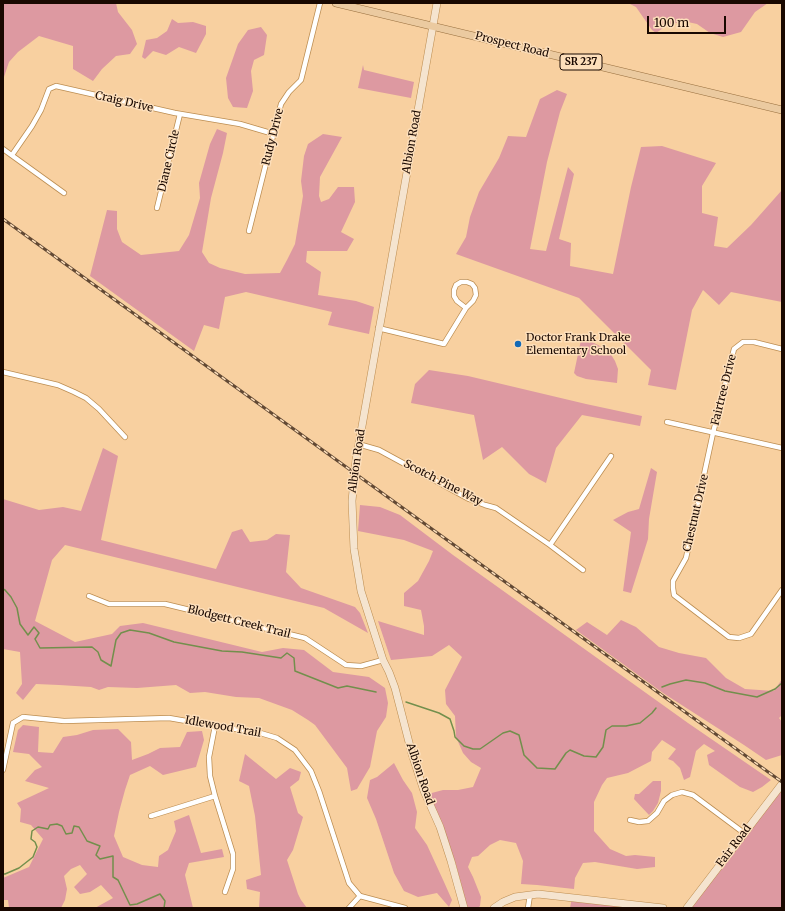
<!DOCTYPE html>
<style>
body{margin:0}
#map{position:relative;width:785px;height:911px;overflow:hidden;background:#f8d0a0;font-family:Merriweather,serif}
canvas{display:block}
.frame{position:absolute;inset:0;border:4px solid #190800;pointer-events:none}
.scale{position:absolute;left:647px;top:16px;width:79px;height:18px;box-sizing:border-box;border:2px solid #190800;border-top:0;padding-left:5px;font-size:12px;line-height:14px;white-space:nowrap;color:#190800;-webkit-text-stroke:3px #fddfbb;paint-order:stroke}
</style>
<div id="map">
<canvas width="785" height="911"></canvas>
<div class="frame"></div>
<div class="scale">100 m</div>
</div>
<script>
const ctx = document.querySelector('canvas').getContext('2d');
ctx.lineJoin = 'round';
function paint(path, color) { ctx.fillStyle = color; ctx.fill(path, 'evenodd'); }
const toPath = rows => new Path2D(rows.map(r => 'M' + r).join(''));
function stroke(path, color, width, dash) { ctx.strokeStyle = color; ctx.lineWidth = width; ctx.lineCap = dash ? 'butt' : 'round'; ctx.setLineDash(dash || []); ctx.stroke(path); }
function drawText(font, color, halo, rows, align = 'center') {
  ctx.font = font + ' Merriweather,serif'; ctx.lineWidth = 3; ctx.setLineDash([]); ctx.textBaseline = 'middle'; ctx.strokeStyle = halo; ctx.fillStyle = color; for (const [text, x, y, turn = 0] of rows) {
    ctx.save(); ctx.translate(x, y); ctx.rotate((+turn || 0) * Math.PI / 180); ctx.textAlign = isNaN(turn) ? turn : align; if (halo) ctx.strokeText(text, 0, 0); ctx.fillText(text, 0, 0); ctx.restore();
  }
}
paint(toPath([
 [3,3,116,3,118,12,132,30,137,44,130,54,116,56,102,69,93,81,73,69,73,46,39,36,18,52,9,62,3,80],
 [628,3,768,3,755,12,741,32,723,37,710,33,697,24,683,21,666,26,656,33,652,30,636,7],
 [172,19,178,23,193,22,206,26,206,34,196,53,179,47,166,55,153,51,145,59,142,57,146,40,157,38,167,31],
 [261,27,267,35,264,55,254,60,251,71,253,91,247,108,233,107,228,98,226,78,238,44,248,30],
 [363,65,364,70,414,82,411,98,358,88],
 [557,90,567,94,560,112,547,162,530,249,546,251,568,167,574,174,559,239,571,243,570,266,613,274,631,187,641,147,662,146,716,163,702,186,702,213,718,217,714,246,727,248,751,225,782,190,782,302,731,292,719,305,703,290,692,310,676,390,648,385,651,370,579,298,456,254,466,237,470,217,479,192,499,158,508,136,526,137,540,99],
 [217,129,227,133,223,153,211,198,202,252,209,263,220,268,245,274,280,273,287,260,295,244,303,196,301,181,304,156,308,144,323,134,342,137,320,177,319,196,321,202,329,199,338,187,354,187,355,202,341,232,354,239,347,251,307,251,306,262,321,272,318,295,356,301,374,307,369,334,328,325,332,312,246,292,225,297,219,329,204,325,194,351,90,276,107,210,117,211,117,229,122,242,141,255,179,251,189,235,200,198,199,183,210,144],
 [581,340,592,342,602,347,610,353,615,361,618,369,617,383,586,379,577,376,574,373],
 [429,370,468,376,586,404,642,416,640,426,582,415,556,448,546,483,529,474,502,447,483,460,474,415,411,403,415,384],
 [103,448,118,456,101,540,216,569,232,532,242,529,250,542,267,540,276,534,290,535,286,572,301,588,355,607,360,613,368,633,324,608,65,545,52,560,35,621,75,642,112,634,120,626,143,623,262,652,283,648,304,650,333,672,369,677,385,688,388,703,386,717,377,731,370,767,357,789,351,791,347,768,315,725,308,720,292,710,259,698,236,697,205,692,190,693,176,685,137,688,108,687,99,690,91,687,59,685,36,684,23,700,16,693,22,684,20,652,3,649,3,499,39,510,63,507,81,511],
 [651,468,657,472,649,519,648,539,631,593,623,591,631,532,613,520,628,512,639,509],
 [360,505,380,507,400,515,453,555,688,723,771,780,762,787,753,792,740,787,709,765,707,755,715,751,704,744,696,751,690,777,684,780,680,768,673,761,668,759,676,749,662,740,652,752,651,761,628,773,607,778,602,785,594,802,594,831,610,849,626,856,635,855,655,857,655,867,637,869,595,862,583,863,575,878,574,889,537,885,521,884,523,861,516,843,500,840,490,845,478,856,472,857,468,867,473,877,481,897,480,906,478,908,469,908,467,906,456,865,428,794,443,790,458,790,473,787,481,768,471,762,463,753,456,737,455,716,446,704,445,690,462,657,449,645,432,656,391,660,378,621,424,635,424,626,421,610,404,606,404,593,418,581,429,561,433,551,404,540,358,531],
 [621,620,636,627,659,647,679,653,706,658,726,678,745,689,774,691,782,679,782,715,779,718,782,722,782,755,766,760,744,745,663,693,576,630,587,622,607,635],
 [23,725,39,727,38,752,53,753,63,737,77,735,93,730,118,729,131,742,132,760,148,754,160,748,180,747,187,732,202,731,204,740,196,767,163,775,150,766,130,775,125,790,119,812,114,836,123,857,142,865,158,867,159,856,168,850,176,831,174,821,189,815,201,853,222,849,224,857,189,863,185,875,193,908,95,908,113,898,101,885,90,892,80,894,74,887,87,874,80,865,71,869,64,876,67,889,65,900,61,908,9,908,8,900,3,900,3,878,29,867,43,839,31,825,20,822,21,809,17,803,49,788,25,781,35,770,42,767,29,754,13,752,18,730],
 [245,754,276,779,290,768,301,772,299,780,290,787,298,813,303,817,293,850,287,860,298,894,301,900,307,908,259,908,260,892,247,889,246,880,261,875,255,816,249,786,239,781],
 [394,763,403,780,412,793,417,812,415,828,427,845,444,882,452,900,449,907,437,893,418,897,404,891,394,873,376,819,367,798,370,780,377,777],
 [653,781,661,781,661,791,658,803,653,811,649,815,634,799,635,794,639,794],
 [778,790,782,793,782,908,685,908],
 [572,897,664,908,570,908]
]), '#dd99a1');
stroke(toPath([
 [3,589,5,590,11,597,17,608,20,624,28,635,34,627,39,633,35,639,40,648,92,647,98,652,101,660,111,666,116,640,121,633,130,630,149,633,174,642,222,651,242,652,281,658,287,653,294,658,295,671,338,688,347,686,376,692],
 [662,687,670,684,686,680,705,683,725,691,757,697,775,689,782,683],
 [406,702,439,713,450,719,454,731,455,737,464,746,473,749,480,749,503,733,510,731,519,735,524,755,537,768,555,769,566,753,570,750,584,756,596,757,603,747,606,730,612,726,626,726,640,723,652,713,656,708],
 [3,874,5,874,19,868,33,857,37,847,35,842,31,839,32,831,38,827,48,829,50,825,57,824,62,826,66,834,72,833,74,826,79,827,87,841,100,846,96,855,100,859,113,856,113,877,118,880,130,905,137,904,160,894,165,901,164,908]
]), '#728f4c', 1.5);
const street = toPath([
 [3,149,64,193],
 [12,155,32,126,41,110,49,89,56,86,175,113,240,124,274,134],
 [157,208,180,114],
 [249,231,281,104,289,92,301,80,320,3],
 [378,328,444,344,466,308,473,301,476,295,475,288,472,284,467,282,461,282,456,285,454,290,454,296,457,301,466,308],
 [782,349,754,342,743,342,734,349,713,433,686,558,673,581,673,588,674,595,729,637,739,638,751,634,782,590],
 [3,372,58,385,74,392,86,398,99,409,125,437],
 [667,422,782,448],
 [358,444,379,450,469,499,485,505,496,508,550,545,583,570],
 [550,545,611,456],
 [89,596,109,604,165,604,305,638,346,665,361,666,383,660],
 [215,726,209,757,210,776,215,796,233,854,233,869,225,892],
 [3,770,13,723,23,717,64,721,169,718,215,726,257,732,277,738,295,750,311,771,319,791,349,883,360,896,405,908],
 [151,816,215,796],
 [630,820,639,822,648,821,657,813,664,801,672,795,682,792,693,795,744,833],
 [349,908,360,896],
 [528,908,530,895]
]);
const secondary = toPath([
 [437,3,356,460,352,501,354,549,361,591,383,660,389,672,395,688,412,754,424,791,440,827,451,861,464,908],
 [494,908,503,902,515,897,538,894,663,908],
 [687,908,782,784]
]);
const primary = toPath([
 [336,3,782,110]
]);
stroke(street, '#bc8d51', 6);
stroke(secondary, '#bc8d51', 8);
stroke(primary, '#986f3e', 8);
stroke(street, '#fff', 4.5);
stroke(secondary, '#f5e4cf', 7);
stroke(primary, '#ebcaa0', 7);
const rail = toPath([
 [3,219,782,782]
]);
stroke(rail, '#624934', 3);
stroke(rail, '#fddfbb', 1.5, [4.5]);
for (const [x, y, r, color] of [
 [518,344,4,"#1369b6"]
]) { const dot = new Path2D(); dot.arc(x, y, r, 0, 2 * Math.PI); ctx.fillStyle = color; ctx.fill(dot); stroke(dot, '#fddfbb', 1.5); }
for (const [x, y, w] of [
 [581,62,42]
]) { const box = new Path2D(); box.roundRect(x - w / 2, y - 8, w, 16, 3); ctx.fillStyle = '#fddfbb'; ctx.fill(box); stroke(box, '#190800', 1); }
drawText('bold 10px', '#190800', null, [
 ["SR 237",581,62]
]);
drawText('11px', '#190800', '#fddfbb', [
 ["Prospect Road",512,45,14],
 ["Craig Drive",124,102,13],
 ["Rudy Drive",273,137,-76],
 ["Albion Road",412,142,-80],
 ["Diane Circle",169,161,-77],
 ["Fairtree Drive",724,390,-76],
 ["Albion Road",357,461,-82],
 ["Scotch Pine Way",443,483,27],
 ["Chestnut Drive",696,513,-77],
 ["Blodgett Creek Trail",239,622,14],
 ["Idlewood Trail",223,727,10],
 ["Albion Road",420,774,71],
 ["Fair Road",734,846,-53]
]);
drawText('11px', '#190800', '#fddfbb', [
 ["Doctor Frank Drake",526,338],
 ["Elementary School",526,351]
], 'left');
</script>
